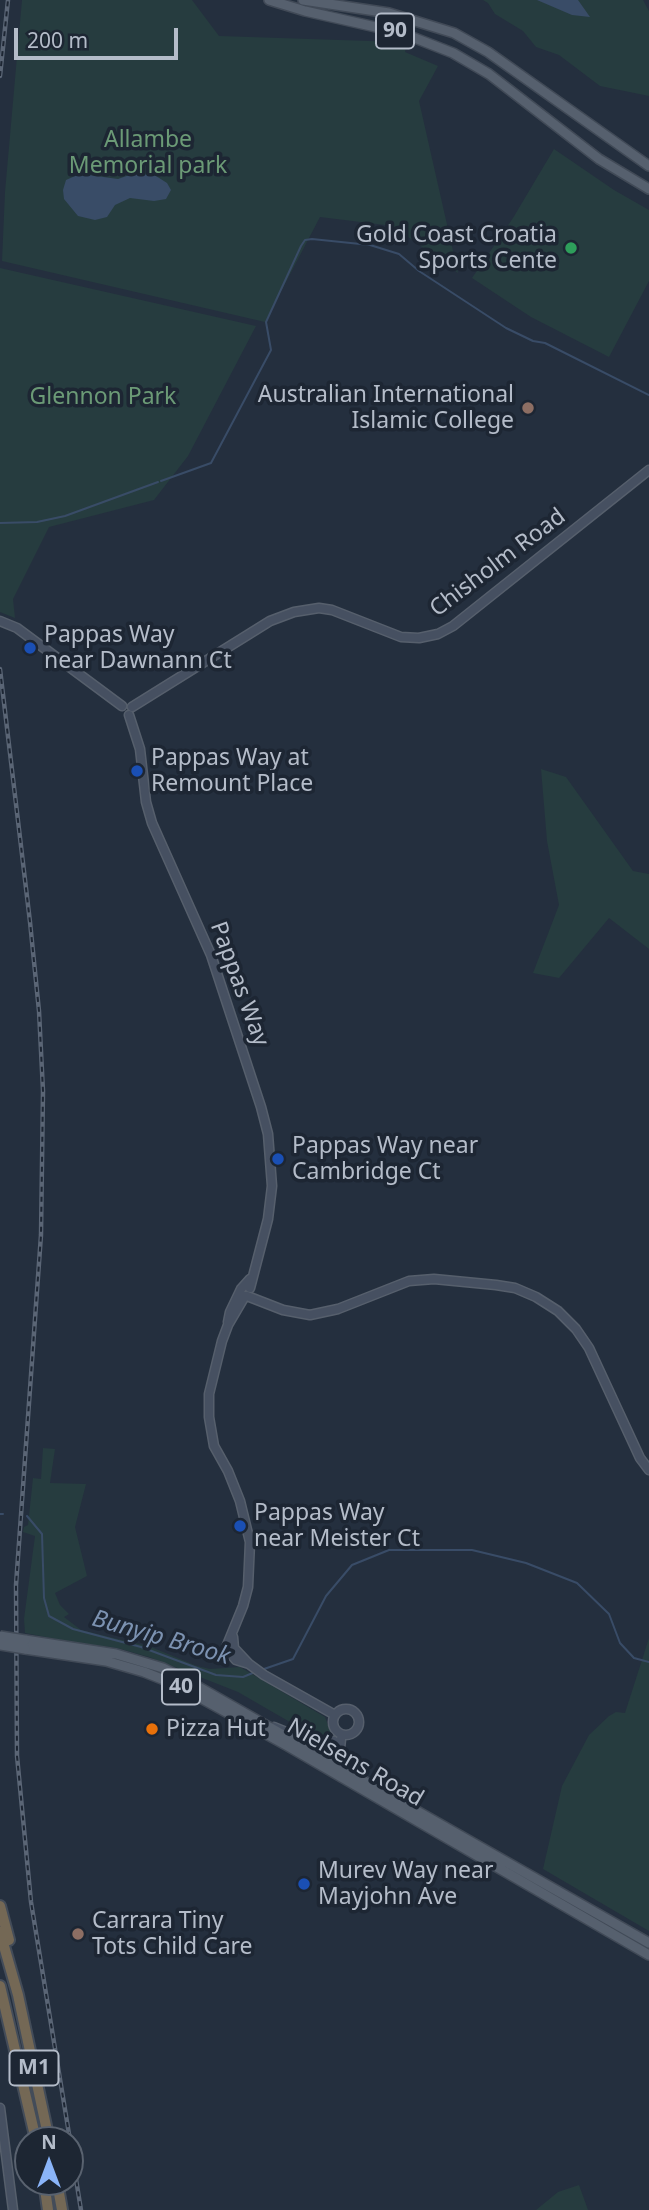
<!DOCTYPE html>
<style>
body{margin:0}
#map{position:relative;width:649px;height:2210px;overflow:hidden;background:#242f3e;font-family:"Noto Sans",sans-serif}
canvas{display:block}
.north{position:absolute;left:14px;top:2126px;width:70px;height:70px;box-sizing:border-box;background:#1d2633;border:2px solid #59626f;border-radius:50%;rotate:0deg;font-size:19px;font-weight:700;line-height:28px;text-align:center;color:#b4bcc9}
.north::after{content:'';display:block;margin:auto;width:24px;height:32px;background:#8ab4f8;clip-path:polygon(50% 0,100% 100%,50% 72%,0 100%)}
.scale{position:absolute;left:14px;top:28px;width:164px;height:32px;box-sizing:border-box;border:4px solid #b4bcc9;border-top:0;padding-left:9px;font-size:21px;line-height:24px;white-space:nowrap;color:#b4bcc9;-webkit-text-stroke:5px #1d2633;paint-order:stroke}
</style>
<div id="map">
<canvas width="649" height="2210"></canvas>
<div class="north">N</div>
<div class="scale">200 m</div>
</div>
<script>
const ctx = document.querySelector('canvas').getContext('2d');
ctx.lineJoin = 'round';
function paint(path, color) { ctx.fillStyle = color; ctx.fill(path, 'evenodd'); }
const toPath = rows => new Path2D(rows.map(r => 'M' + r).join(''));
function stroke(path, color, width, dash) { ctx.strokeStyle = color; ctx.lineWidth = width; ctx.lineCap = dash ? 'butt' : 'round'; ctx.setLineDash(dash || []); ctx.stroke(path); }
function drawText(font, color, halo, rows, align = 'center') {
  ctx.font = font + ' "Noto Sans",sans-serif'; ctx.lineWidth = 7; ctx.setLineDash([]); ctx.textBaseline = 'middle'; ctx.strokeStyle = halo; ctx.fillStyle = color; for (const [text, x, y, turn = 0] of rows) {
    ctx.save(); ctx.translate(x, y); ctx.rotate((+turn || 0) * Math.PI / 180); ctx.textAlign = isNaN(turn) ? turn : align; if (halo) ctx.strokeText(text, 0, 0); ctx.fillText(text, 0, 0); ctx.restore();
  }
}
paint(toPath([
 [22,0,192,0,219,36,399,42,406,47,405,52,438,66,419,101,458,273,393,226,320,217,265,322,2,261,5,192],
 [483,0,643,0,649,11,649,96,600,86,559,55,536,47,523,31,495,14,488,3],
 [554,149,614,190,649,210,649,281,609,357,531,317,472,278,513,218],
 [0,268,256,326,188,456,154,500,49,527,13,599,15,618,0,612],
 [541,769,566,777,633,871,649,874,649,949,609,918,559,978,533,973,559,905,547,841],
 [43,1448,55,1449,50,1483,86,1484,75,1527,87,1576,55,1593,60,1605,69,1614,64,1617,81,1630,151,1647,197,1666,210,1669,240,1667,325,1717,331,1733,328,1740,321,1740,238,1692,149,1657,117,1648,71,1642,25,1633,24,1619,35,1536,23,1532,24,1527,28,1525,33,1478,41,1479],
 [649,1638,649,1931,543,1869,562,1786,589,1735,609,1716,616,1712,625,1713],
 [579,2185,588,2210,536,2210,558,2192]
]), '#263c3f');
paint(toPath([
 [537,0,578,0,590,17,572,15],
 [135,173,156,176,167,183,171,190,166,199,154,201,130,198,115,205,107,217,95,220,78,216,64,199,63,190,66,180,75,176,89,175,118,179]
]), '#394c67');
stroke(toPath([
 [161,481,211,463,271,350,266,322,301,246,305,240,312,239,370,245,399,254,419,271,506,328,533,341,545,343,649,395],
 [0,523,37,522,65,516,158,482],
 [0,1514,3,1514],
 [27,1516,42,1534,44,1598,49,1616,73,1629,141,1647,216,1675,243,1677,255,1672],
 [264,1669,293,1659,326,1596,352,1565,389,1550,472,1550,526,1563,577,1583,609,1614,620,1643,634,1658,649,1662]
]), '#394c67', 2);
const secondary = toPath([
 [0,621,17,628,122,706],
 [132,707,270,621,294,612,319,608,332,610,401,637,419,638,438,634,453,626,649,470],
 [129,715,140,749,146,802,152,823,211,955,261,1107,268,1134,272,1186,268,1219,250,1288],
 [245,1296,228,1325,222,1341,209,1394,209,1417,214,1446,228,1471,240,1501,250,1542,248,1587,243,1606,227,1645,228,1651,236,1660,249,1664],
 [247,1296,283,1310,310,1315,338,1309,409,1281,434,1279,496,1285,515,1288,536,1297,558,1311,576,1329,589,1348,640,1458,649,1470],
 [228,1322,230,1312,241,1289,250,1279],
 [233,1637,234,1648,249,1664,264,1675,335,1715],
 '333 1722a13 13 0 1 1 26 0a13 13 0 1 1-26 0Z',
 [274,1727,321,1746,327,1746,334,1741],
 [341,1739,339,1758,346,1769],
 [0,2108,13,2210]
]);
const primary = toPath([
 [269,0,305,11,402,33,453,53,489,74,599,159,649,189],
 [303,0,389,13,454,33,488,52,649,166],
 [25,1640,116,1654,163,1668,181,1677,649,1943],
 [25,1649,106,1661,144,1672,177,1685,286,1745,649,1955]
]);
const highway = toPath([
 [0,1906,9,1940],
 [0,1932,18,1995,49,2140],
 [0,1986,36,2140],
 [44,2182,48,2210],
 [57,2182,62,2210]
]);
stroke(secondary, '#565f6c', 11);
stroke(primary, '#414a57', 12);
stroke(highway, '#434c59', 14);
stroke(secondary, '#465061', 8);
stroke(primary, '#56606e', 9);
stroke(highway, '#746855', 10);
const rail = toPath([
 [0,76,8,0],
 [0,669,30,922,39,1011,43,1091,41,1235,16,1585,17,1756,31,1902,70,2140],
 [70,2142,81,2210]
]);
stroke(rail, '#5a6575', 4.5);
stroke(rail, '#1d2633', 2, [5]);
const primaryBridge = toPath([
 [0,1636,25,1640],
 [0,1645,25,1649]
]);
stroke(primaryBridge, '#414a57', 12, []);
stroke(primaryBridge, '#56606e', 9);
for (const [x, y, r, color] of [
 [571,248,7,"#2e9e5b"],
 [528,408,7,"#8d6e63"],
 [30,648,7,"#1a4fb4"],
 [137,771,7,"#1a4fb4"],
 [278,1159,7,"#1a4fb4"],
 [240,1526,7,"#1a4fb4"],
 [152,1729,7,"#e8710a"],
 [304,1884,7,"#1a4fb4"],
 [78,1934,7,"#8d6e63"]
]) { const dot = new Path2D(); dot.arc(x, y, r, 0, 2 * Math.PI); ctx.fillStyle = color; ctx.fill(dot); stroke(dot, '#1d2633', 2.5); }
for (const [x, y, w] of [
 [395,31,38],
 [181,1687,38],
 [34,2068,49]
]) { const box = new Path2D(); box.roundRect(x - w / 2, y - 17.5, w, 35, 5); ctx.fillStyle = '#1d2633'; ctx.fill(box); stroke(box, '#b4bcc9', 2); }
drawText('bold 21px', '#b4bcc9', null, [
 ["90",395,31],
 ["40",181,1687],
 ["M1",34,2068]
]);
drawText('23px', '#6b9a76', '#1d2633', [
 ["Allambe",148,140],
 ["Memorial park",148,166],
 ["Glennon Park",103,397]
]);
drawText('23px', '#b4bcc9', '#1d2633', [
 ["Gold Coast Croatia",557,235,"right"],
 ["Sports Cente",557,261,"right"],
 ["Australian International",514,395,"right"],
 ["Islamic College",514,421,"right"],
 ["Pappas Way",44,635],
 ["near Dawnann Ct",44,661],
 ["Pappas Way at",151,758],
 ["Remount Place",151,784],
 ["Pappas Way near",292,1146],
 ["Cambridge Ct",292,1172],
 ["Pappas Way",254,1513],
 ["near Meister Ct",254,1539],
 ["Pizza Hut",166,1729],
 ["Murev Way near",318,1871],
 ["Mayjohn Ave",318,1897],
 ["Carrara Tiny",92,1921],
 ["Tots Child Care",92,1947]
], 'left');
drawText('23px', '#b4bcc9', '#1d2633', [
 ["Chisholm Road",498,563,-37],
 ["Pappas Way",239,984,70],
 ["Nielsens Road",355,1763,30]
]);
drawText('italic 24px', '#7c92b1', '#1d2633', [
 ["Bunyip Brook",161,1638,16]
]);
</script>
